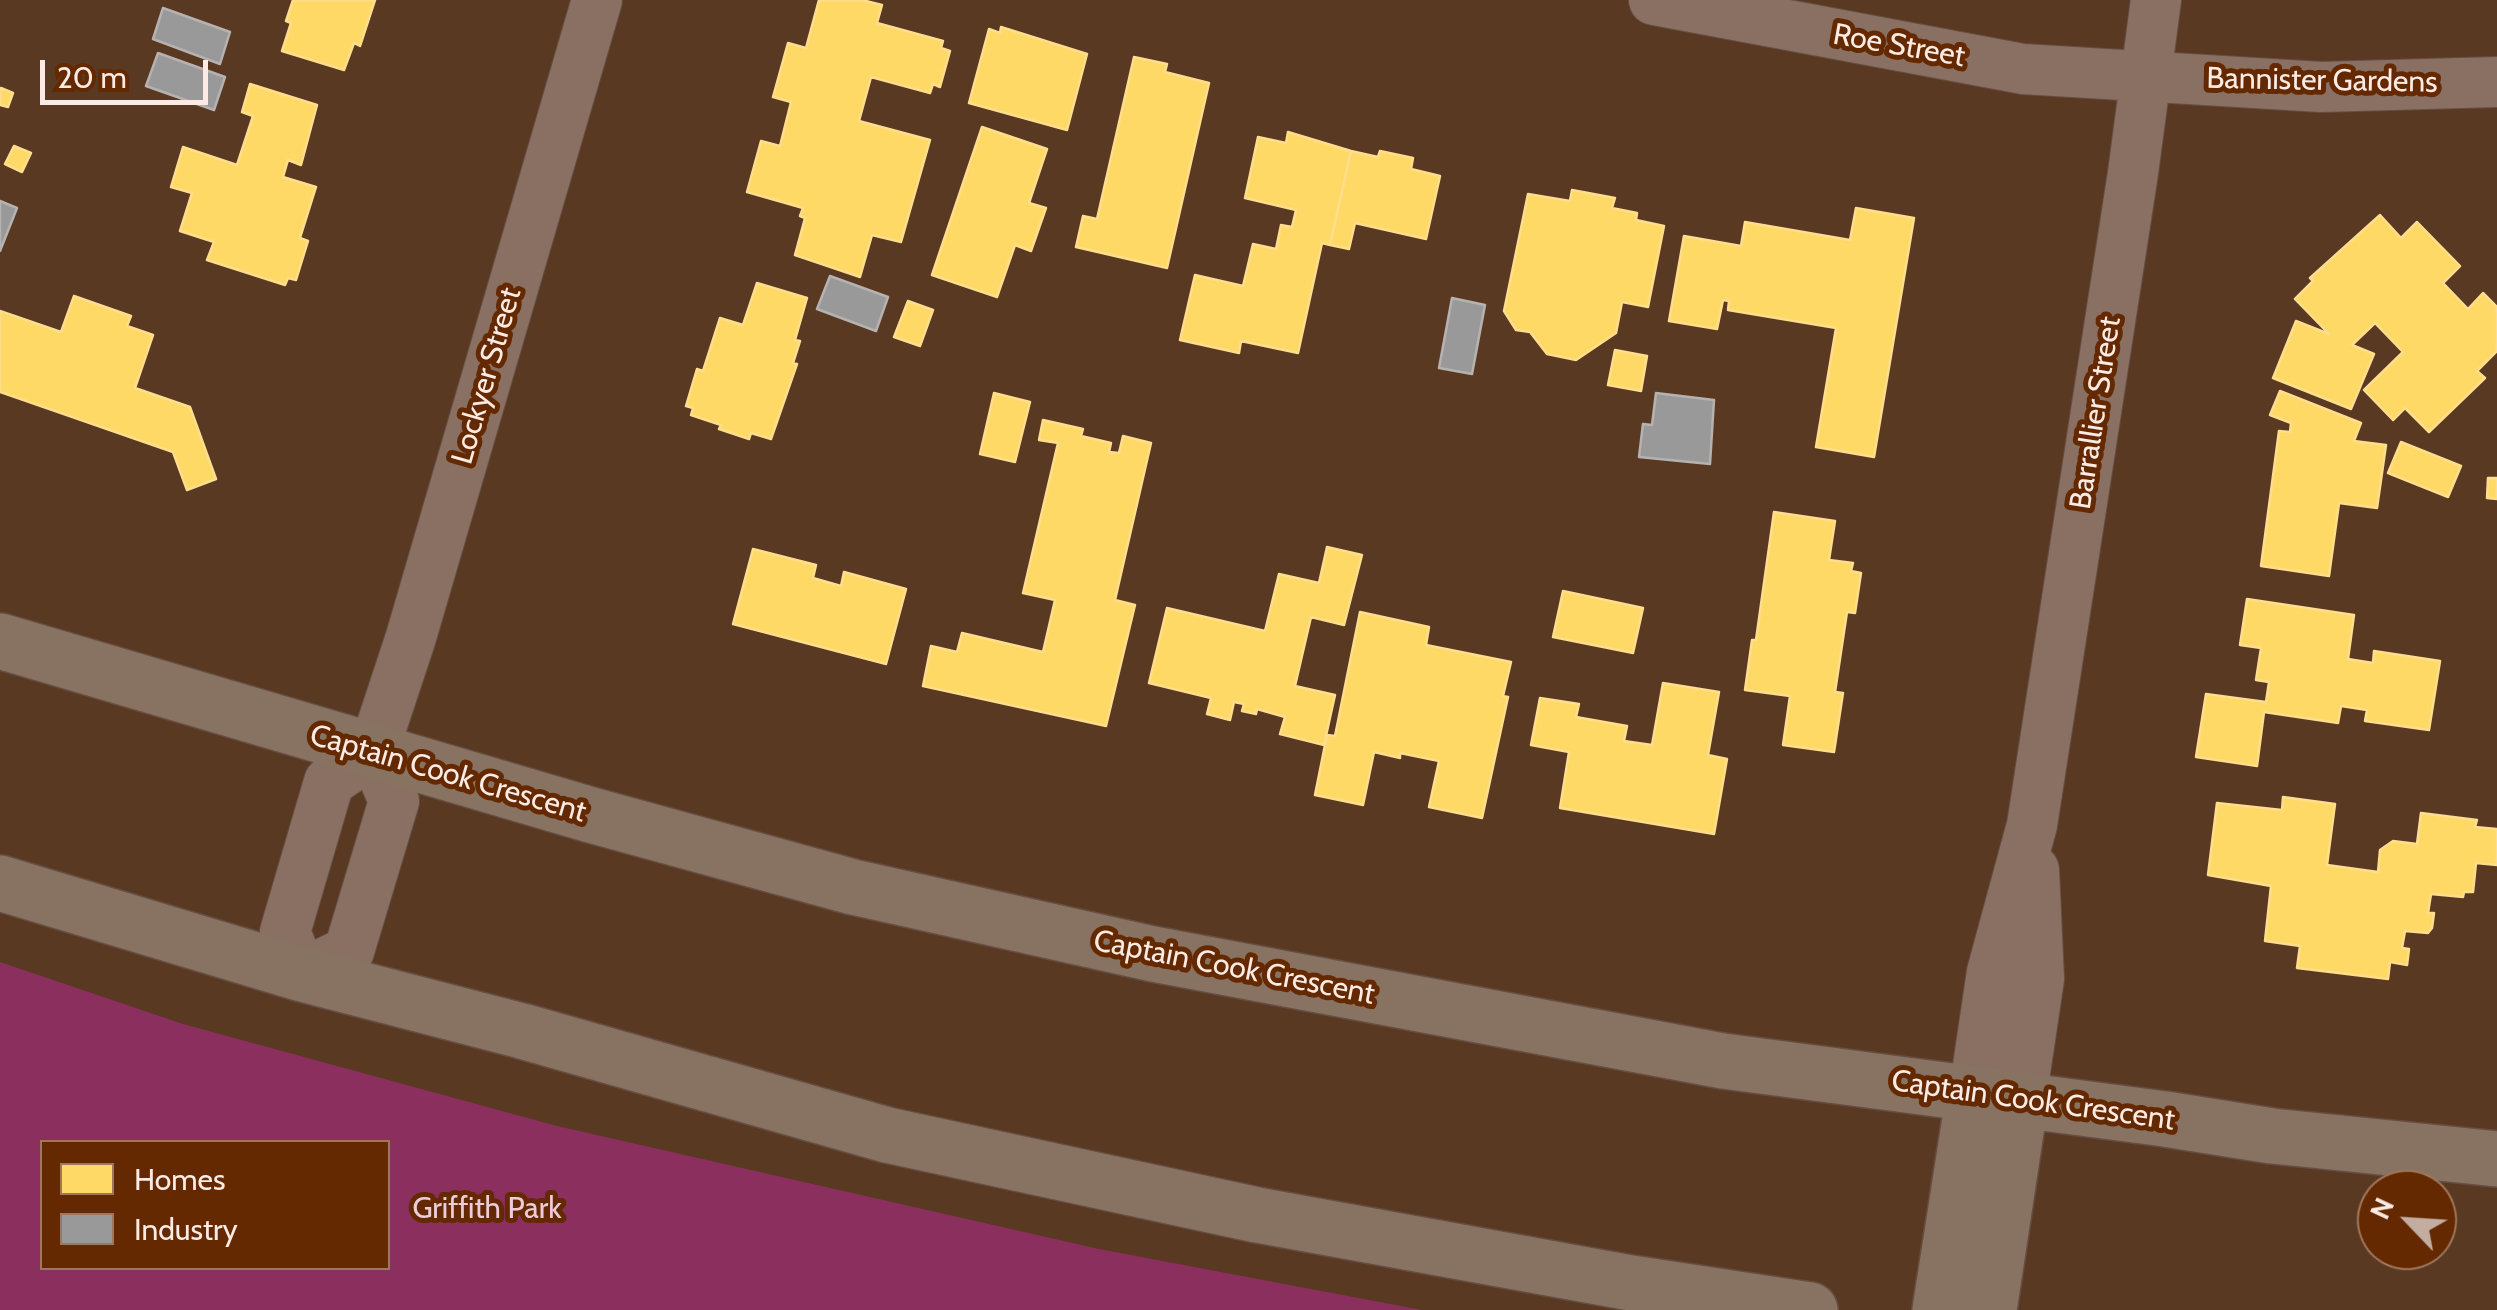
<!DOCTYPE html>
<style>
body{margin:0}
#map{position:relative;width:2497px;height:1310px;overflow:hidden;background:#5a3923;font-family:Cabin,sans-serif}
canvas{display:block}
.legend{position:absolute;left:40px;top:1140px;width:350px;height:130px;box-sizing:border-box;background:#642900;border:2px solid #a0775b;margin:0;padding:12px 18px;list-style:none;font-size:30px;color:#fbebe4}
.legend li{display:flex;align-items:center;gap:20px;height:50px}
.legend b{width:50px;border:2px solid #a0775b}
.north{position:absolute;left:2357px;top:1170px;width:100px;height:100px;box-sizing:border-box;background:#642900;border:2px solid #a0775b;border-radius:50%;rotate:295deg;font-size:28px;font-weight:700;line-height:40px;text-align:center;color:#fbebe4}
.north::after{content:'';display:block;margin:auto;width:35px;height:45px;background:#c3ada0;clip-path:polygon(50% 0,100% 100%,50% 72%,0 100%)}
.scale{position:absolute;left:40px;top:60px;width:168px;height:45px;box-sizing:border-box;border:5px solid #fbebe4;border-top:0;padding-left:12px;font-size:30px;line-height:35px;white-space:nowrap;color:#fbebe4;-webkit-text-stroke:8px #642900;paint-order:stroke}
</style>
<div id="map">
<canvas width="2497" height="1310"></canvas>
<ul class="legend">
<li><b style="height:28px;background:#ffd966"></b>Homes</li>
<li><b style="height:28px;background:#999"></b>Industry</li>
</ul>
<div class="north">N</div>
<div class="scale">20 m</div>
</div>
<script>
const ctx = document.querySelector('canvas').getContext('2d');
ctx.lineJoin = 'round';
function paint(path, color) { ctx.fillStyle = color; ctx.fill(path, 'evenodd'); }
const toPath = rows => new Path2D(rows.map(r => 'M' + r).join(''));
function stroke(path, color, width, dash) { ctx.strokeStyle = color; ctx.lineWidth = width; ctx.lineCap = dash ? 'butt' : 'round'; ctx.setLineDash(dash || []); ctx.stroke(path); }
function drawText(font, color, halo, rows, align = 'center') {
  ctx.font = font + ' Cabin,sans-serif'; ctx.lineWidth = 10; ctx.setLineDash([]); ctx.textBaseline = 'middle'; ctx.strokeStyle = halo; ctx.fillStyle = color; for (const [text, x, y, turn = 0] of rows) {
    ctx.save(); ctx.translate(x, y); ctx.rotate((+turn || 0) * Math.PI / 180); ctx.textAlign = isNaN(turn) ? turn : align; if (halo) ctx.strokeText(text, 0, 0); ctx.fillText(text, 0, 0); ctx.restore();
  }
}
paint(toPath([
 [0,962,183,1024,557,1126,1099,1249,1422,1310,0,1310],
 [42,1142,388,1142,388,1268,42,1268]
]), '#8b2f5f');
const homes = toPath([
 [293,0,375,0,360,46,354,43,344,70,282,51,291,23,286,21,293,0],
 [819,0,862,0,882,5,877,23,943,41,941,48,950,51,940,87,933,84,930,93,871,77,859,121,930,140,901,242,872,235,860,277,795,255,805,218,800,216,803,208,747,192,761,141,780,146,791,102,773,97,788,43,806,48,819,0],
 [1001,27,1087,54,1067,130,969,103,989,29,1000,33,1001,27],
 [1134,57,1167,64,1165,72,1209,83,1167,268,1076,247,1083,216,1097,219,1134,57],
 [250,84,317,105,301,165,288,160,283,177,316,187,300,238,308,241,296,280,288,278,285,285,207,260,214,242,180,231,192,193,171,187,183,147,237,165,253,116,242,112,250,84],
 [1,88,13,93,8,107,0,105,1,88],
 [982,127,1047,149,1029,203,1046,208,1031,251,1015,245,997,297,932,275,982,127],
 [1288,132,1351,151,1330,245,1322,243,1298,353,1241,341,1239,353,1180,340,1195,275,1243,286,1253,244,1276,249,1281,225,1292,227,1296,210,1245,198,1258,137,1286,143,1288,132],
 [14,146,31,153,22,172,5,164,14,146],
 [1351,151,1378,157,1380,151,1413,158,1411,169,1440,176,1426,239,1355,223,1349,249,1330,245,1351,151],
 [1572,190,1615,198,1612,208,1637,213,1636,220,1664,226,1648,307,1622,302,1616,333,1576,360,1547,354,1530,332,1516,330,1504,311,1528,194,1570,201,1572,190],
 [1856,208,1914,218,1874,457,1816,447,1836,328,1728,310,1729,301,1723,300,1717,329,1669,321,1684,236,1741,246,1745,222,1850,240,1856,208],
 [2380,215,2401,238,2417,222,2460,266,2443,283,2468,309,2483,293,2497,307,2497,351,2477,371,2485,378,2429,432,2405,408,2393,420,2364,390,2403,352,2375,323,2352,345,2374,354,2351,409,2273,378,2296,321,2329,334,2295,299,2313,281,2310,278,2380,215],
 [757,283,807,298,795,340,800,341,793,363,797,364,771,439,751,433,749,439,719,429,721,425,691,415,693,408,686,406,697,369,703,371,720,318,743,325,757,283],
 [74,296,131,316,127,326,153,335,135,388,190,407,216,479,187,490,173,452,0,392,0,311,61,332,74,296],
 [908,301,933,310,920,346,894,337,908,301],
 [1615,350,1647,356,1641,391,1608,385,1615,350],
 [2280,391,2361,423,2354,441,2386,445,2377,508,2339,503,2329,576,2261,566,2279,431,2290,432,2291,423,2270,415,2280,391],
 [994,393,1030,402,1015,462,980,454,994,393],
 [1043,420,1083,429,1081,436,1111,443,1109,452,1119,453,1123,436,1151,443,1115,600,1135,605,1106,726,923,686,931,646,957,652,962,633,1043,652,1055,600,1023,593,1058,443,1039,440,1043,420],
 [2401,442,2461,466,2448,497,2388,473,2401,442],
 [2488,478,2497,478,2497,499,2487,498,2488,478],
 [1774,512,1835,521,1829,560,1853,563,1851,571,1861,573,1855,613,1847,612,1835,692,1843,693,1834,752,1783,745,1790,696,1745,690,1752,640,1756,640,1774,512],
 [1327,547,1362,555,1344,625,1311,617,1295,686,1335,695,1324,745,1280,734,1285,717,1257,709,1256,714,1242,711,1244,704,1234,702,1230,720,1207,714,1211,698,1149,683,1167,608,1265,631,1279,574,1319,583,1327,547],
 [753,549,816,565,813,578,841,586,844,572,906,589,886,664,733,624,753,549],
 [1563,591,1643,608,1633,653,1553,637,1563,591],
 [2247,599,2354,615,2348,659,2373,663,2374,651,2440,661,2429,730,2365,721,2367,710,2341,706,2338,723,2264,712,2257,766,2196,757,2206,694,2266,702,2269,682,2256,680,2261,648,2240,645,2247,599],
 [1360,612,1429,627,1426,645,1511,662,1503,696,1508,697,1482,818,1429,807,1439,761,1400,753,1400,758,1374,752,1363,805,1315,795,1327,735,1335,736,1360,612],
 [1663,683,1719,692,1708,755,1727,759,1714,834,1560,808,1569,752,1531,745,1540,698,1579,704,1576,717,1627,726,1624,741,1652,745,1663,683],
 [2283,797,2335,804,2327,865,2378,872,2380,850,2393,841,2417,844,2421,813,2477,820,2475,827,2497,829,2497,865,2476,863,2473,892,2464,892,2463,897,2431,894,2428,913,2434,913,2432,928,2428,933,2405,931,2402,948,2409,949,2407,965,2390,962,2388,979,2297,968,2300,946,2265,941,2271,886,2208,875,2217,803,2282,810,2283,797]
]);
paint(homes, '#ffd966');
stroke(homes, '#fede8c', 2.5);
const industry = toPath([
 [163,8,230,32,220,64,153,39,163,8],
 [158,53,225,77,214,110,146,86,158,53],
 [0,201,17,208,0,251,0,201],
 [830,276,888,297,876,331,817,309,830,276],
 [1452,298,1485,305,1472,374,1439,368,1452,298],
 [1656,393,1714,400,1710,464,1639,457,1643,424,1652,425,1656,393]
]);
paint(industry, '#999');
stroke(industry, '#b6b2b0', 2.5);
const street = toPath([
 [1654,0,2023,69,2321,87,2497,82],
 [373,752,394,801,349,951,302,974,285,932,329,782,373,752,411,637,597,0],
 [1974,1093,1992,972,2032,825,2133,173,2156,0],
 [2021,1099,2039,979,2034,870]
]);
const secondary = toPath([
 [0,641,591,815,853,887,1153,954,1723,1061,2165,1119,2272,1136,2497,1159],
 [0,883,302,974,522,1031,887,1135,1257,1215,1631,1283,1810,1310],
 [1940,1310,1974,1093],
 [1989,1310,2021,1099]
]);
stroke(street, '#664f42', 52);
stroke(secondary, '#664f42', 58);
stroke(street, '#897063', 50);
stroke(secondary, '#887261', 55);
drawText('30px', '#fbebe4', '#642900', [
 ["Roe Street",1899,46,10],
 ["Bannister Gardens",2322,81,1],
 ["Lockyer Street",487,376,-74],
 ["Barrallier Street",2096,413,-81],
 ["Captain Cook Crescent",448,774,16],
 ["Captain Cook Crescent",1234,968,11],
 ["Captain Cook Crescent",2033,1101,8]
]);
drawText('30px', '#ecccda', '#642900', [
 ["Griffith Park",487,1209]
]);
</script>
